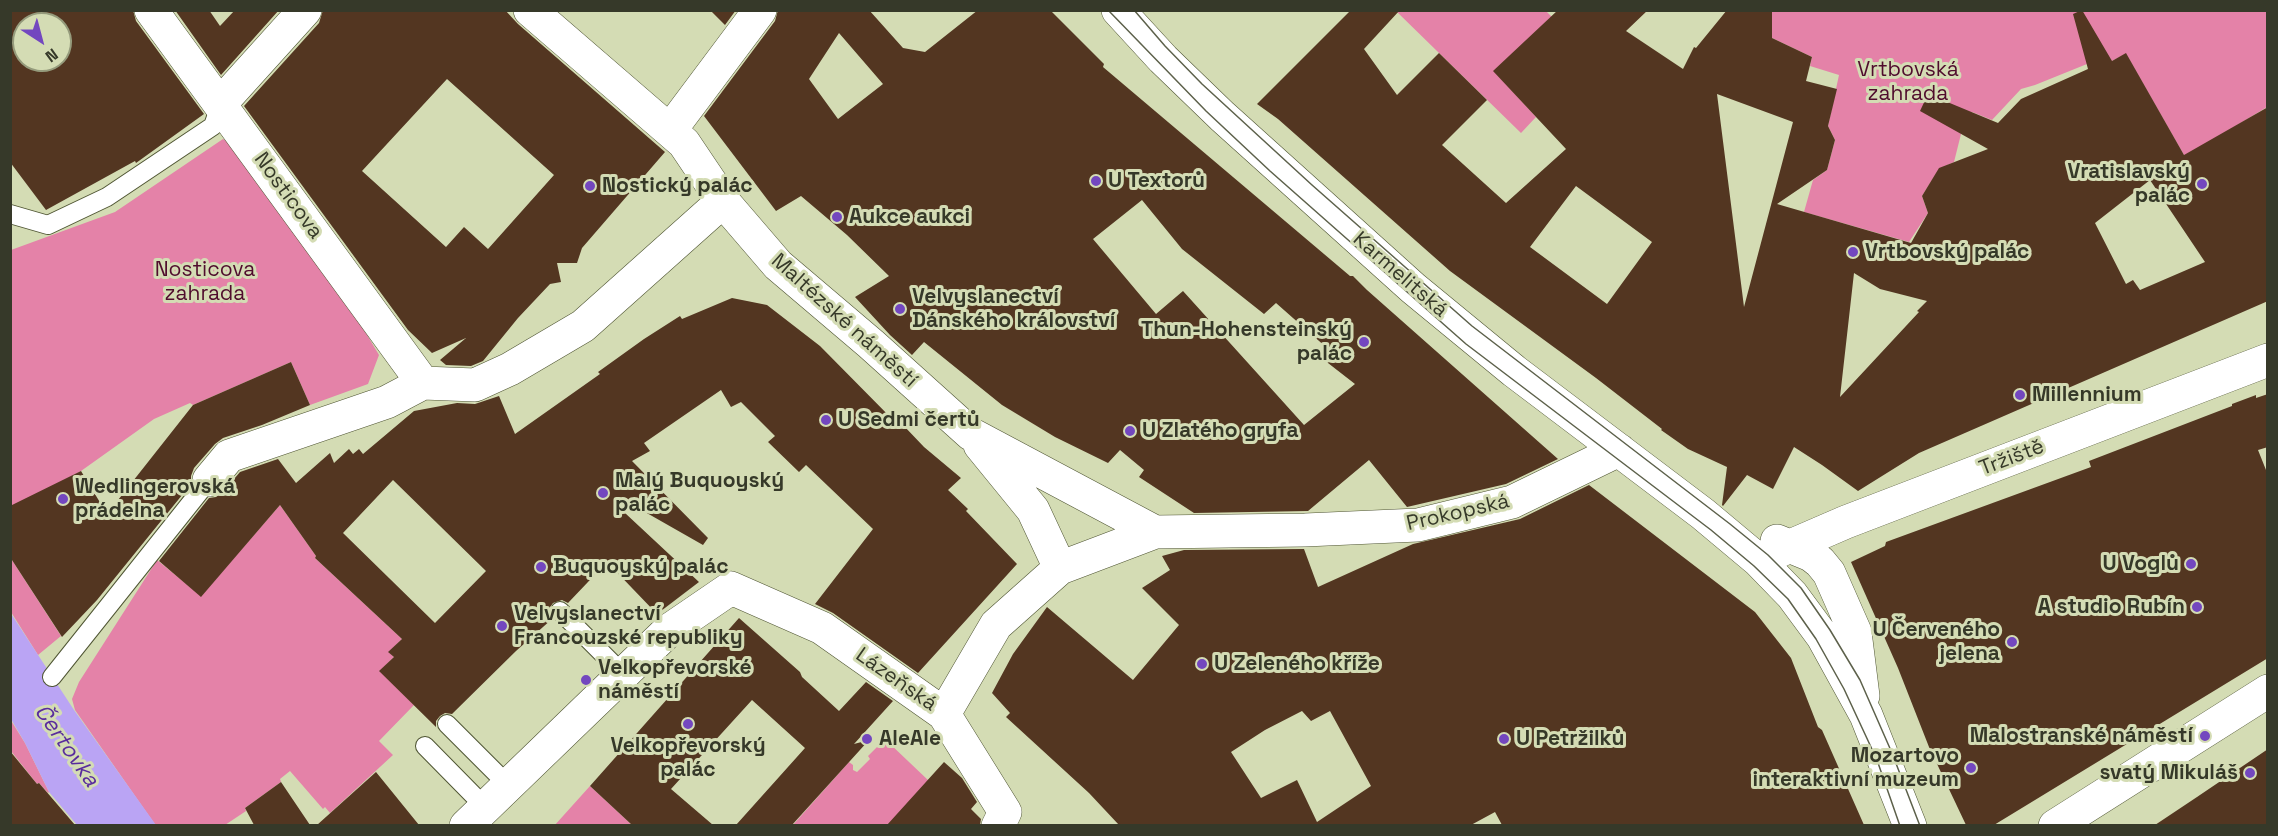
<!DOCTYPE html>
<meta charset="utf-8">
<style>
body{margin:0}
#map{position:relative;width:2278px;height:836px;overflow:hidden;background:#d4dcb4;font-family:"Space Grotesk",sans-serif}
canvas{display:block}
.frame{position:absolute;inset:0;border:12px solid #363929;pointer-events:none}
.north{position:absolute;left:12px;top:12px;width:60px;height:60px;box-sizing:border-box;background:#d4dcb4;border:2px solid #959b7c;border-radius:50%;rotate:144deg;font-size:16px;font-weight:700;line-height:24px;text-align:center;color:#363929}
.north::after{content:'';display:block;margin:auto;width:21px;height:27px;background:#7347bf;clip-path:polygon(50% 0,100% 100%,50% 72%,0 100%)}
</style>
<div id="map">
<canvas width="2278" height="836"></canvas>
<div class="frame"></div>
<div class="north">N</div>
</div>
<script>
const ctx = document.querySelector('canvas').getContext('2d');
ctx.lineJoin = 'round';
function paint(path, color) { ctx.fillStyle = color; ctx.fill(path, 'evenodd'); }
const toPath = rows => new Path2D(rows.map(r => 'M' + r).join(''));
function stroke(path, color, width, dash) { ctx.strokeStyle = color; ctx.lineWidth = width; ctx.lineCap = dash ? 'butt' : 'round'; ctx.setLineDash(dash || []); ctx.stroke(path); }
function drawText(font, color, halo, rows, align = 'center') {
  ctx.font = font + ' "Space Grotesk",sans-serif'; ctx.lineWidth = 6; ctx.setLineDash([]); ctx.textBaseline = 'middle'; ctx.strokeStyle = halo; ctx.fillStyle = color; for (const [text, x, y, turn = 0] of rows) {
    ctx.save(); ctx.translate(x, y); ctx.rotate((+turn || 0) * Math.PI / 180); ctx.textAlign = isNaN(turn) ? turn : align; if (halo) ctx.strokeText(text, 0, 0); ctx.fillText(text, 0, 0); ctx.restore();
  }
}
paint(toPath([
 [1396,11,1546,11,1552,17,1494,71,1536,117,1521,133],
 [1771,11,2267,11,2267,107,2185,157,2126,54,2112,61,2087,64,2035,85,2021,89,1992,120,1972,112,1961,134,1954,162,1939,169,1922,196,1928,213,1909,242,1804,212,1813,180,1827,170,1835,140,1828,126,1839,75,1810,66,1812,57,1772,38],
 [223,139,253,157,332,276,379,355,368,384,310,405,291,362,193,405,190,403,154,419,81,471,28,500,11,506,11,250,115,212],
 [280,505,316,556,315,558,402,639,389,652,394,657,380,671,414,705,379,741,393,755,330,813,325,807,323,809,290,771,280,779,281,782,245,808,246,811,225,825,156,826,75,710,72,699,79,682,157,560,201,596],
 [10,557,61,636,38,655,11,612],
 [10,719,25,743,49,792,48,793,39,783,37,784,11,751],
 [883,741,888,742,929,781,910,819,904,825,792,826,849,762,853,765,853,770,857,772,870,759,868,756],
 [590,786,632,825,554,826]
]), '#e482a8');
paint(toPath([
 [10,612,74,710,156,825,77,825,49,792,25,743,11,719]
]), '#baa4f4');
paint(toPath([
 [10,10,133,10,136,21,204,114,136,163,135,161,46,210,10,162],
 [24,24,60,24,60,60,24,60],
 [175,10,209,10,220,26,235,10,279,10,221,75],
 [323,10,505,10,518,24,665,152,582,248,577,263,557,263,561,282,550,284,518,318,483,361,471,366,446,365,440,360,466,338,432,353,408,330,244,106,319,23],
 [447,79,554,175,488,249,464,227,446,247,362,171],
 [710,10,736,10,725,25],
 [778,10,869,10,903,48,925,52,978,10,1050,10,1104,64,1103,67,1350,276,1353,276,1367,290,1558,459,1506,484,1407,507,1369,460,1308,511,1194,513,1139,477,1144,470,1120,450,1108,463,1055,437,1002,405,924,342,912,355,890,335,855,297,889,276,847,235,801,196,776,211,704,116,775,21],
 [839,33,883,84,838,119,809,79],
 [1142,200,1182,249,1264,314,1276,303,1327,348,1319,356,1355,384,1304,425,1183,291,1156,314,1093,239],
 [1351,10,1400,10,1364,49,1397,95,1439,53,1487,100,1442,145,1506,203,1566,149,1493,71,1558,10,1648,10,1626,31,1683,69,1694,47,1696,48,1727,10,1772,10,1772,38,1812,57,1806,81,1837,89,1828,126,1835,140,1827,170,1777,204,1911,243,1928,213,1922,196,1939,168,1988,149,1920,111,1928,94,1998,123,2021,99,2088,69,2073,14,2082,10,2112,61,2126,53,2184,155,2268,107,2268,301,1919,453,1858,491,1822,465,1794,447,1773,489,1747,475,1723,506,1722,505,1727,467,1688,449,1661,430,1662,429,1596,378,1450,271,1278,119,1257,104],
 [1717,94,1793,122,1744,307],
 [2150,180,2205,262,2140,290,2133,280,2126,284,2095,223],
 [1576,186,1652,242,1607,304,1530,247],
 [1854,273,1880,289,1927,301,1917,311,1919,312,1840,397],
 [732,298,767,305,820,346,901,428,904,426,924,447,961,478,948,490,968,509,966,511,1017,564,918,673,833,613,815,604,873,529,806,465,799,472,768,442,775,436,741,402,731,407,721,390,644,443,650,451,632,461,708,538,703,545,631,504,625,513,699,582,657,614,607,562,568,603,562,600,553,603,549,609,552,619,516,651,452,714,445,713,440,716,436,721,436,727,379,671,394,657,388,652,402,639,315,558,316,556,280,505,201,597,159,561,209,498,216,497,223,492,240,472,278,459,296,483,330,453,334,463,349,449,353,454,359,449,363,454,414,411,457,403,475,404,499,396,515,434,600,374,598,372,644,339,680,316,682,319],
 [393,480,486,571,435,623,343,533],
 [291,362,310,405,262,425,223,438,215,444,194,468,191,476,191,484,97,600,62,637,10,557,10,506,81,471,107,514,193,405],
 [2268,394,2268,447,2258,450,2268,475,2268,658,1994,825,1966,825,1929,747,1898,668,1851,562,1885,546,1886,542,2091,467,2089,461,2232,406,2232,404,2256,395,2256,398],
 [1589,485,1755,612,1791,658,1818,727,1822,730,1864,825,1502,825,1495,812,1471,825,1119,825,1089,793,1006,717,1010,713,992,693,1013,654,1047,607,1133,680,1179,625,1142,588,1170,570,1162,556,1184,550,1304,549,1318,587,1413,544,1520,519],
 [1302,711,1311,721,1330,711,1371,786,1317,822,1297,780,1261,798,1231,752,1265,730],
 [739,618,800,672,802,677,839,711,866,682,893,701,854,744,869,740,792,825,736,825,805,748,752,700,671,789,713,825,632,825,590,786],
 [2268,749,2268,825,2155,825,2197,797],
 [10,751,37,784,39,783,75,825,10,825],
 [944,762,962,778,977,802,971,809,981,819,980,825,887,825],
 [376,772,419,825,317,825],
 [281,782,310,825,254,825,245,808]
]), '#533621');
const lane = toPath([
 [10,214,48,225,107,197,213,126,221,103],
 [560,611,623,674],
 [52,677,209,480],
 [447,724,508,785],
 [425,746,485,807]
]);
const street = toPath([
 [151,10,423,383],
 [530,10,684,143,723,201,778,265,871,344,971,434,1155,532],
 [1118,10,1163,59,1222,116,1413,288,1514,371,1703,514,1758,560,1792,595,1823,637,1866,715,1910,826],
 [221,103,305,10],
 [671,129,760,10],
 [980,445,1033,510,1060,568],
 [209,480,229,456,387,402,423,383,475,385,510,369,583,326,723,201],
 [1777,541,1811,555,1820,562,1829,573,1855,632,1863,696],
 [1758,560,1846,522,2268,360],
 [944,714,996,625,1060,568,1155,532,1305,530,1418,525,1512,502,1619,450],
 [466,826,668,631,731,588,822,628,944,714,1005,812,998,826],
 [2055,826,2268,691]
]);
stroke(lane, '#4f5533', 20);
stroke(street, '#4f5533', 34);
stroke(lane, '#fff', 18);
stroke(street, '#fff', 33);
stroke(toPath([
 [1108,10,1206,111,1270,171,1466,344,1711,530,1754,566,1788,599,1816,639,1844,689,1877,760,1900,826],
 [1134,10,1165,46,1202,84,1312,185,1472,326,1730,524,1768,555,1801,588,1830,630,1860,680,1892,753,1920,826]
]), '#5d614b', 1.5);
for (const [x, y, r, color] of [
 [1096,181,6,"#7347bf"],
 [2202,184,6,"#7347bf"],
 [590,186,6,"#7347bf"],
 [837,217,6,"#7347bf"],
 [1853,252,6,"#7347bf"],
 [900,309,6,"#7347bf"],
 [1364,342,6,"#7347bf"],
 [2020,395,6,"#7347bf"],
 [826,420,6,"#7347bf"],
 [1130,431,6,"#7347bf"],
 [603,493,6,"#7347bf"],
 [63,499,6,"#7347bf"],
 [2191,564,6,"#7347bf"],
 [541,567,6,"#7347bf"],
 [2197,607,6,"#7347bf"],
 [502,626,6,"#7347bf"],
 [2012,642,6,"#7347bf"],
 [1202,664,6,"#7347bf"],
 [586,680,6,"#7347bf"],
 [688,724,6,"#7347bf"],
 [2205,736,6,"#7347bf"],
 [867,739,6,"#7347bf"],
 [1504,739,6,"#7347bf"],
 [1971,768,6,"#7347bf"],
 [2250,773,6,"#7347bf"]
]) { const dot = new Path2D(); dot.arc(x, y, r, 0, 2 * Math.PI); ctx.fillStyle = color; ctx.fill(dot); stroke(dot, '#d4dcb4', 2); }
drawText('21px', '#500c2d', '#d4dcb4', [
 ["Vrtbovská",1908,70],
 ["zahrada",1908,94],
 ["Nosticova",205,270],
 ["zahrada",205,294]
]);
drawText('bold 21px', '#363929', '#d4dcb4', [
 ["Vratislavský",2190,172,"right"],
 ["palác",2190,196,"right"],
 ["U Textorů",1108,181],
 ["Nostický palác",602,186],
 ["Aukce aukci",849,217],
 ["Vrtbovský palác",1865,252],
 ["Velvyslanectví",912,297],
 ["Dánského království",912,321],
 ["Thun-Hohensteinský",1352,330,"right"],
 ["palác",1352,354,"right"],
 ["Millennium",2032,395],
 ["U Sedmi čertů",838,420],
 ["U Zlatého gryfa",1142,431],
 ["Malý Buquoyský",615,481],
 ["palác",615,505],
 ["Wedlingerovská",75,487],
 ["prádelna",75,511],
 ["U Voglů",2179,564,"right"],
 ["Buquoyský palác",553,567],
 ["A studio Rubín",2185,607,"right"],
 ["Velvyslanectví",514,614],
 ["Francouzské republiky",514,638],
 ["U Červeného",2000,630,"right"],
 ["jelena",2000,654,"right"],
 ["U Zeleného kříže",1214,664],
 ["Velkopřevorské",598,668],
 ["náměstí",598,692],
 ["Malostranské náměstí",2193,736,"right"],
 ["AleAle",879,739],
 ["U Petržilků",1516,739],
 ["Velkopřevorský",688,746,"center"],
 ["palác",688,770,"center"],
 ["Mozartovo",1959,756,"right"],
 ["interaktivní muzeum",1959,780,"right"],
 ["svatý Mikuláš",2238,773,"right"]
], 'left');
drawText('21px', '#363929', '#d4dcb4', [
 ["Nosticova",288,196,54],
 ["Karmelitská",1400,275,41],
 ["Maltézské náměstí",844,321,42],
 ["Tržiště",2012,458,-21],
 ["Prokopská",1458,513,-13],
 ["Lázeňská",896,680,35]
]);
drawText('italic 22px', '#592c9d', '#d4dcb4', [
 ["Čertovka",66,746,55]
]);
</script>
